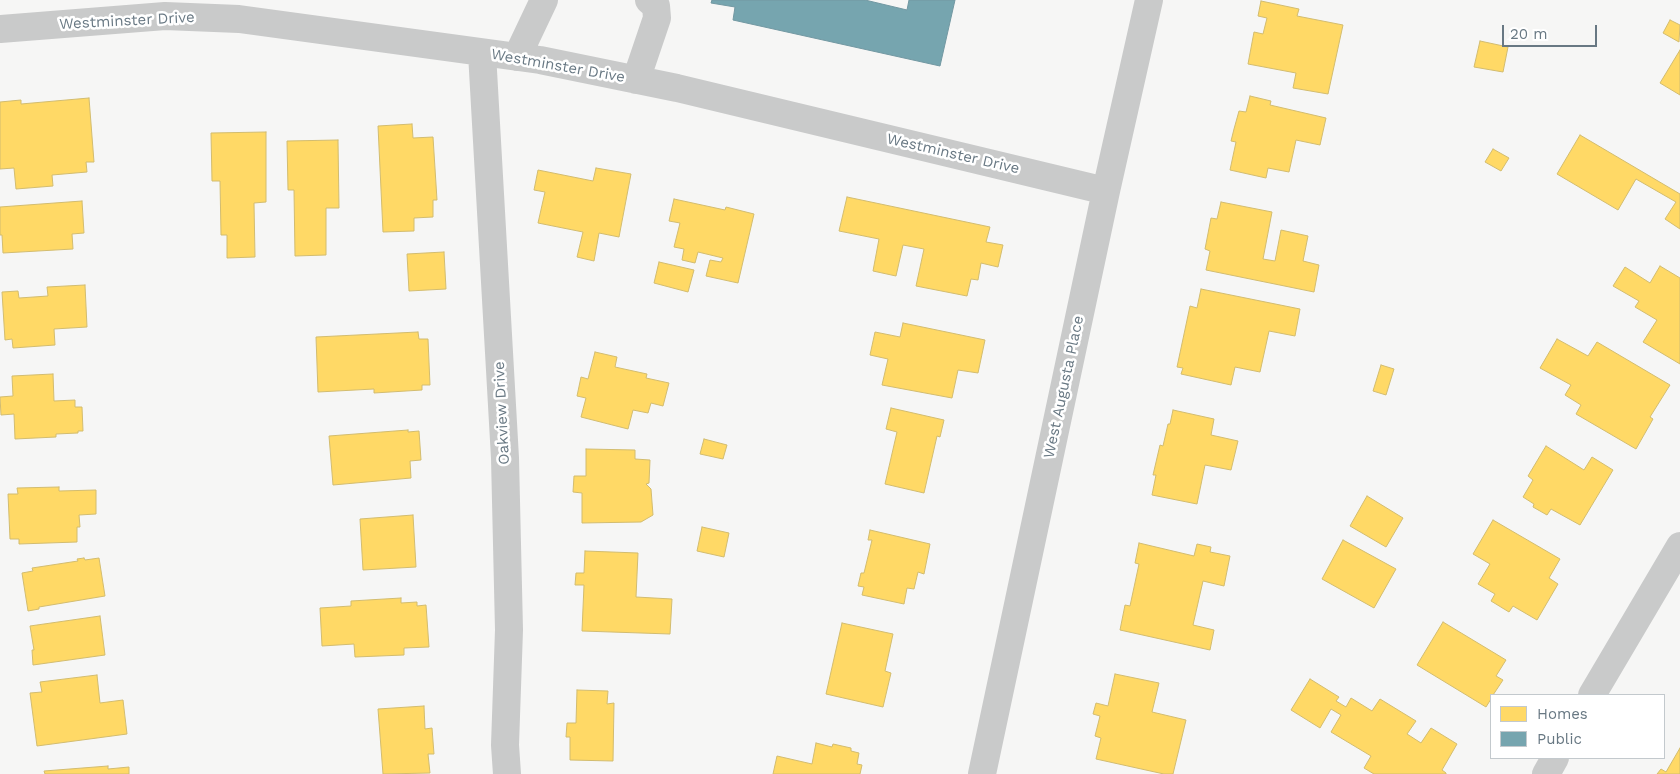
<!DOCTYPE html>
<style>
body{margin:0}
#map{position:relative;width:1680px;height:774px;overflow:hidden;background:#f6f6f5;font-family:"Work Sans",sans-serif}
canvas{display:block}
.legend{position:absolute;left:1490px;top:694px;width:175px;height:65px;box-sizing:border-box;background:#fff;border:1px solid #c3c9cd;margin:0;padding:6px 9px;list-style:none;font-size:15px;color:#687883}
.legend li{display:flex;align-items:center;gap:10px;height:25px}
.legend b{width:25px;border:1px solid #c3c9cd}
.scale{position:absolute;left:1502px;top:25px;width:95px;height:22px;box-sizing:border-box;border:2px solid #687883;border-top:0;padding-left:6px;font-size:15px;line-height:18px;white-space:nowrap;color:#687883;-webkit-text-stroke:4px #fff;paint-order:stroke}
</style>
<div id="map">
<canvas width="1680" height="774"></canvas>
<ul class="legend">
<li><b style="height:14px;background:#ffd966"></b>Homes</li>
<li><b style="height:14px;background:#76a5af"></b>Public</li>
</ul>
<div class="scale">20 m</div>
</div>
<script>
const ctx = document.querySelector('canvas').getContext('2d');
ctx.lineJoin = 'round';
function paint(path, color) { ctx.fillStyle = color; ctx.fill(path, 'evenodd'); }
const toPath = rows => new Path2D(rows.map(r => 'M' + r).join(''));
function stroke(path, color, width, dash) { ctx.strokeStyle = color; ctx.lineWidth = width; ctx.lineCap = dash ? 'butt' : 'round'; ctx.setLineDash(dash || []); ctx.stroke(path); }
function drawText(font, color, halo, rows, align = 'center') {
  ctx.font = font + ' "Work Sans",sans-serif'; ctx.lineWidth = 5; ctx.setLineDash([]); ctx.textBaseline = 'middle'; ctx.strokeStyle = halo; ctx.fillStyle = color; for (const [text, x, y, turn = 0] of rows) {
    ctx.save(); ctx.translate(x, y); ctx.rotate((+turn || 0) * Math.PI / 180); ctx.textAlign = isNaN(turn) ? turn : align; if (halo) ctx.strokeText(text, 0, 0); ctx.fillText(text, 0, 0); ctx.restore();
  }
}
const homes = toPath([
 [1261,1,1299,9,1297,16,1343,25,1328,94,1293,88,1296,73,1248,64,1254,32,1263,34,1267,18,1258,16,1261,1],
 [1670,20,1680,25,1679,42,1663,33,1670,20],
 [1480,41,1508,47,1503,72,1474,67,1480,41],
 [1680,50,1680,95,1660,83,1680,50],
 [1250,96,1271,101,1270,105,1326,118,1320,145,1296,140,1289,172,1268,168,1266,178,1230,170,1236,142,1231,141,1234,129,1239,111,1246,112,1250,96],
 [89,98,94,162,86,162,87,172,52,175,53,186,16,189,14,168,0,169,0,102,21,100,21,104,89,98],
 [412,124,413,138,433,137,437,200,433,200,433,217,414,218,414,231,383,232,378,126,412,124],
 [266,132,266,202,254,203,255,257,227,258,227,235,221,235,220,181,212,181,211,133,266,132],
 [1580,135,1680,194,1680,229,1665,219,1676,202,1636,179,1618,210,1557,174,1580,135],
 [338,140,339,208,326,208,326,255,295,256,294,190,288,190,287,141,338,140],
 [1493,149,1509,158,1501,171,1485,162,1493,149],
 [596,168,631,174,619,237,599,233,594,261,577,257,583,232,538,223,545,192,534,190,538,170,593,181,596,168],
 [847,197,990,227,986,242,1003,245,998,267,981,263,978,280,971,279,967,296,916,286,924,249,903,245,896,276,873,271,879,239,839,231,847,197],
 [674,199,725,210,726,207,754,214,738,283,706,276,710,260,721,262,723,258,698,252,695,263,682,260,684,249,674,247,680,223,669,221,674,199],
 [82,201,84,233,72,234,73,249,3,253,2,235,0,235,0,207,82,201],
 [1221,202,1272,212,1263,259,1275,261,1281,230,1308,236,1303,261,1319,265,1314,292,1206,270,1210,251,1205,249,1211,218,1217,219,1221,202],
 [444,252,446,289,409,291,407,254,444,252],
 [659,262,694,270,688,292,654,283,659,262],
 [1660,266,1680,278,1680,364,1643,342,1657,320,1635,307,1639,301,1613,286,1625,267,1650,283,1660,266],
 [85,285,87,327,54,329,55,345,13,348,12,339,5,340,2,292,18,291,19,298,48,296,47,287,85,285],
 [1201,289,1300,309,1295,336,1269,331,1260,372,1235,367,1231,385,1181,374,1183,368,1177,367,1190,306,1197,308,1201,289],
 [903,323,985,340,978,373,958,370,952,398,882,385,888,359,870,355,875,332,900,337,903,323],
 [418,332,419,339,428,339,430,385,422,385,422,390,374,393,374,389,318,392,316,337,418,332],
 [1557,339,1588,356,1597,342,1670,385,1650,417,1653,419,1636,449,1576,414,1581,405,1565,395,1571,385,1540,368,1557,339],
 [595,352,617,357,615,367,647,374,646,378,669,383,663,406,651,403,648,413,633,410,628,429,581,417,586,398,577,396,581,377,588,379,595,352],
 [1381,365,1394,369,1386,395,1373,391,1381,365],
 [53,374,54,401,75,400,75,407,82,407,83,431,78,431,78,433,56,434,56,437,15,439,14,414,1,415,0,397,13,396,12,376,53,374],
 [891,408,944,420,940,437,937,436,924,493,885,484,897,432,886,429,891,408],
 [1173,410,1214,419,1211,435,1238,441,1231,470,1205,465,1197,504,1152,495,1156,475,1153,475,1160,445,1163,446,1168,424,1170,424,1173,410],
 [408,430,408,432,419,431,421,460,410,461,411,478,333,485,329,436,408,430],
 [704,439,727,445,723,459,700,454,704,439],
 [1546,446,1584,470,1592,457,1613,470,1580,525,1551,509,1547,515,1533,507,1534,504,1523,497,1533,480,1528,476,1546,446],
 [586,449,635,450,635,459,650,460,649,483,646,484,651,489,653,515,641,522,582,523,582,493,573,492,574,476,586,476,586,449],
 [59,487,59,491,96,490,96,514,79,515,80,527,77,527,77,542,19,544,19,539,10,539,8,494,18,494,17,488,59,487],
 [1367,496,1403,518,1386,547,1350,526,1367,496],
 [413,515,416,567,363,570,360,519,413,515],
 [1493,520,1560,559,1549,578,1558,584,1537,620,1513,606,1509,612,1491,601,1495,594,1478,584,1490,564,1473,554,1493,520],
 [702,527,729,533,724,557,697,551,702,527],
 [870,530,930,544,924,574,918,572,914,589,907,588,904,604,862,595,864,587,858,586,861,573,864,573,872,540,868,540,870,530],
 [1343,540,1396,569,1374,608,1322,579,1343,540],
 [1139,543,1194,556,1197,544,1211,547,1210,552,1230,556,1224,586,1203,581,1193,625,1214,630,1210,650,1120,630,1125,605,1130,606,1139,564,1135,563,1139,543],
 [585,551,638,553,636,597,672,599,670,634,582,631,584,585,575,585,576,573,584,573,585,551],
 [84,558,85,560,99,558,105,596,39,607,39,609,28,611,22,573,33,571,32,568,78,561,77,559,84,558],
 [401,598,401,603,417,602,417,606,426,605,429,647,404,648,404,655,355,657,354,644,322,646,320,608,351,606,351,601,401,598],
 [100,616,105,655,33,665,32,650,34,650,30,626,100,616],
 [1443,622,1506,660,1496,676,1503,680,1493,695,1491,695,1491,699,1486,707,1417,665,1443,622],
 [842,623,893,634,885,671,891,673,883,707,826,694,842,623],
 [1115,674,1159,683,1152,712,1186,720,1173,774,1164,774,1096,759,1101,738,1095,736,1100,716,1093,714,1096,703,1108,706,1115,674],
 [97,675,100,703,123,700,127,734,37,746,30,693,42,692,40,682,97,675],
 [1310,679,1339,697,1336,701,1346,707,1351,698,1372,711,1380,699,1416,721,1407,734,1421,743,1431,728,1457,744,1442,770,1446,773,1446,774,1374,774,1364,768,1371,756,1331,732,1341,715,1331,709,1320,728,1291,710,1310,679],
 [577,690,608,691,607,704,614,703,613,761,570,760,570,737,566,737,567,723,576,723,577,690],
 [424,706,425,729,432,728,434,754,428,754,430,773,383,774,378,709,424,706],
 [816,743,832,747,833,744,851,748,851,751,859,753,857,764,862,765,860,774,773,774,777,756,812,764,816,743],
 [1680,748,1680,774,1657,774,1661,769,1666,772,1680,748],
 [108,766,108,769,129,767,129,774,45,774,44,771,108,766]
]);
paint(homes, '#ffd966');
stroke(homes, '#d2bc6f', 1);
const public = toPath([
 [712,0,865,0,907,10,909,0,955,0,940,66,733,20,735,7,711,3,712,0]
]);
paint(public, '#76a5af');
stroke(public, '#7298a2', 1);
stroke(toPath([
 [0,29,165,16,239,19,540,60,677,88,1106,191],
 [482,53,505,458,509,630,505,745,507,774],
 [517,57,544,0],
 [636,80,657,18,656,6,649,0],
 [1592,695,1680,546],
 [982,774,1106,191,1149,0],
 [1546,774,1555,758]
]), '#c9caca', 28);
drawText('15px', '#687883', '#fff', [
 ["Westminster Drive",127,21,-3],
 ["Westminster Drive",558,66,10],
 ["Westminster Drive",953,154,13],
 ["West Augusta Place",1064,387,-78],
 ["Oakview Drive",502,413,-93]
]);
</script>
